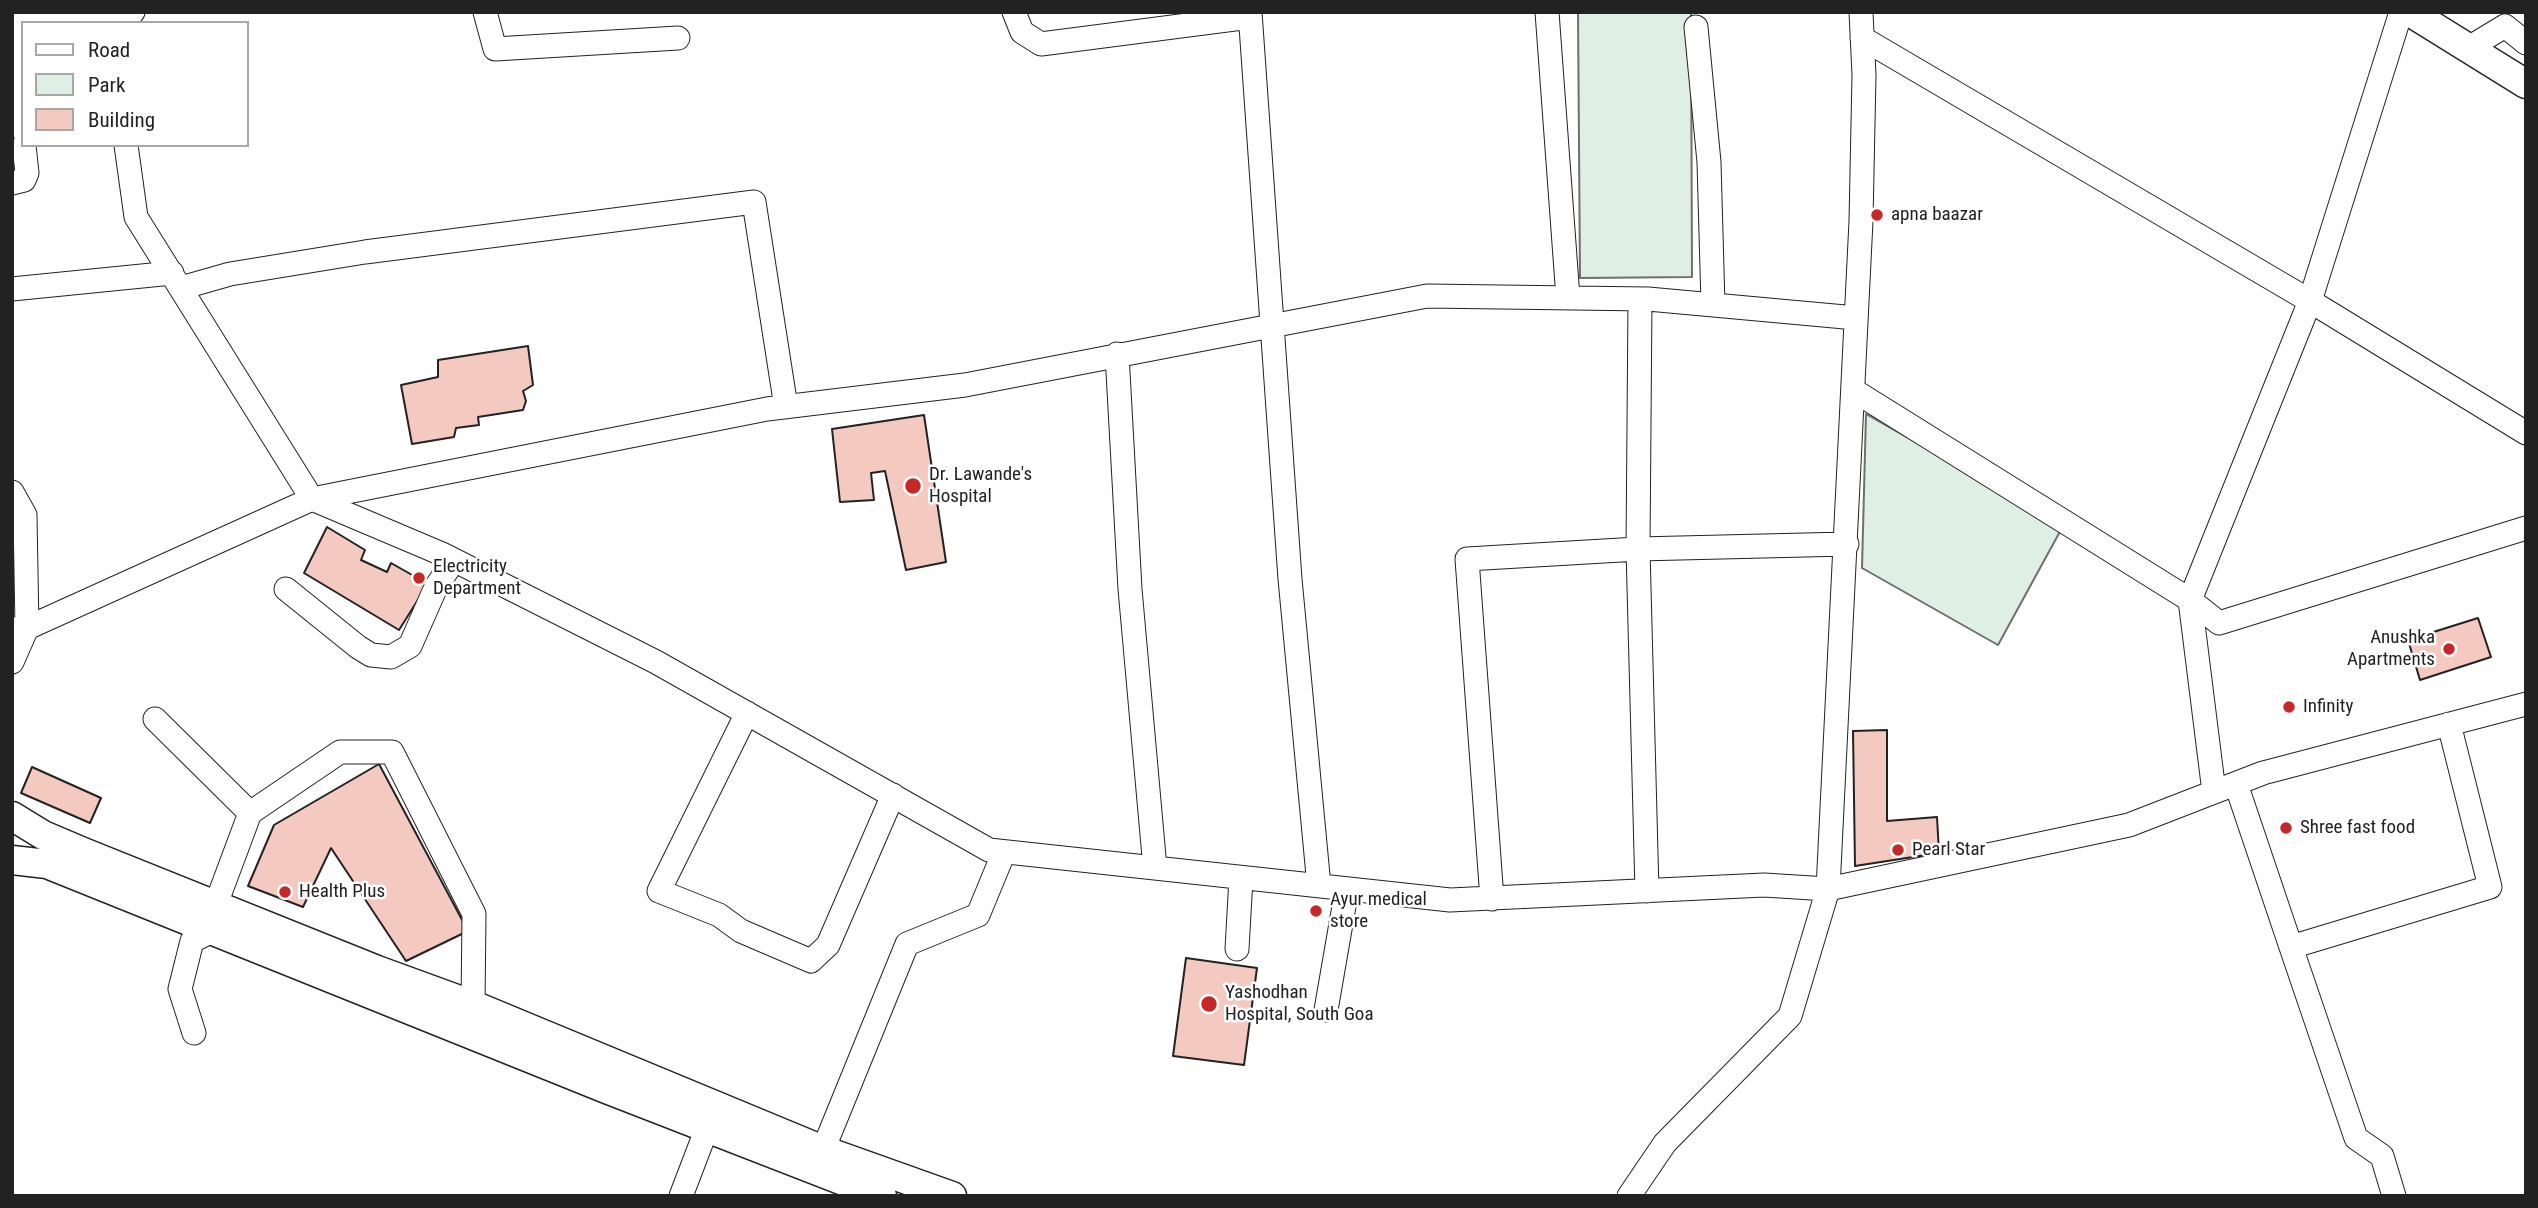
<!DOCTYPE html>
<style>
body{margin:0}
#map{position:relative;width:2538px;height:1208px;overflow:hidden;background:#fff;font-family:"Roboto Condensed",sans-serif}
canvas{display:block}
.frame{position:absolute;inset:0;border:14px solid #222;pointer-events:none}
.legend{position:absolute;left:21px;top:21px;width:228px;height:126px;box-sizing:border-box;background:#fff;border:2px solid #a7a7a7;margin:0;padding:9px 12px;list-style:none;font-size:21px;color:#222}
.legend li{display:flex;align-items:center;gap:14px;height:35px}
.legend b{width:35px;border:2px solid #a7a7a7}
</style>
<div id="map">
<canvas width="2538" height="1208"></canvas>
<div class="frame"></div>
<ul class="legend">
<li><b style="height:9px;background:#fff"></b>Road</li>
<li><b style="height:19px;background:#e0efe3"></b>Park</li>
<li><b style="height:19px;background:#f3c9c0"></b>Building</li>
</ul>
</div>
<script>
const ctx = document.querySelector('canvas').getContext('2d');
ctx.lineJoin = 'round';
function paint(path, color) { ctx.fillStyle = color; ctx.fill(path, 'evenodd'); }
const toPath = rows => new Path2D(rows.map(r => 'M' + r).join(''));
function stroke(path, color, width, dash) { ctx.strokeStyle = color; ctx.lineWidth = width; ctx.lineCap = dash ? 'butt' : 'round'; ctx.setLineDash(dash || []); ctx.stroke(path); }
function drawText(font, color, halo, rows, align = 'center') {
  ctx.font = font + ' "Roboto Condensed",sans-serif'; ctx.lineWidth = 5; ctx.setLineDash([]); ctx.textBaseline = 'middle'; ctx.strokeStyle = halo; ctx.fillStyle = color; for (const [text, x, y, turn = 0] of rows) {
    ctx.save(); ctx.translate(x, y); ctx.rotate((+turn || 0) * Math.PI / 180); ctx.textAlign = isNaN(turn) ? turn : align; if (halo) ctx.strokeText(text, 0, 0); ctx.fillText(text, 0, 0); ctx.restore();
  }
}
const green = toPath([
 [1578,12,1691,12,1692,277,1580,278,1578,12],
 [1866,414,2063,526,1998,645,1862,568,1866,414]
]);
paint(green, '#e0efe3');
stroke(green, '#6f6f6f', 2);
const building = toPath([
 [528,346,533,385,523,391,526,401,523,410,478,417,479,425,456,428,454,437,412,444,401,385,438,377,438,360,528,346],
 [924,415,946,562,906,570,885,471,871,473,874,500,840,502,832,429,924,415],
 [327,527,365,550,361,560,387,572,391,563,428,584,399,630,304,573,327,527],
 [2478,618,2491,657,2420,680,2408,640,2478,618],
 [1887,730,1887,821,1937,817,1939,853,1855,866,1853,731,1887,730],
 [379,764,468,931,406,961,331,848,303,907,248,886,274,825,379,764],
 [32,767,101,798,90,823,21,793,32,767],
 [1186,958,1257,968,1244,1065,1173,1056,1186,958]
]);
paint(building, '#f3c9c0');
stroke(building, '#222', 2);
const minor = toPath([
 [485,12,495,49,678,38],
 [1014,12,1022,32,1041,44,1250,17],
 [1250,12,1290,579,1319,886],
 [1547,12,1568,298],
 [12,16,133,12],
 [12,17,23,130],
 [1696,27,1709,162,1713,305],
 [1862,38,2310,301,2401,12],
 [2467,49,2505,26,2526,43],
 [126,145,136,217,312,499,442,554,656,662,989,850,1450,900,1764,885,1828,889,2129,825,2263,773,2526,704],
 [12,183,24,180,27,173,24,145],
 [181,288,230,274,365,252,754,202,786,407],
 [12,289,172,273],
 [1640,299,1638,549,1647,891],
 [1117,354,1130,589,1155,868],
 [1853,390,2190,600,2310,301,2526,433],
 [12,492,25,515,27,628,12,662],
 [286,589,358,647,371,655,391,657,410,646,436,587,454,560],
 [2190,600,2219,623,2526,528],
 [2190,600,2214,792],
 [12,629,27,628,312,499,767,409,965,385,1427,296,1648,299,1856,318],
 [747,713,659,891,719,915,741,931,811,961,828,945,893,795],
 [155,719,250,813],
 [2236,784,2291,947,2490,887,2449,724],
 [1492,899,1467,559,1638,549,1847,544],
 [216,904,250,813,340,752,392,752,474,914,473,1005],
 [2291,947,2356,1138,2382,1156,2394,1196],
 [1237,949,1241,878],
 [1326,1010,1347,889],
 [194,1033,180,989,192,941,212,931],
 [823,1150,907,944,978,915,1004,852],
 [681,1196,707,1128],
 [1629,1196,1665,1143,1790,1016,1828,889,1861,221,1864,75,1861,12]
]);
const major = toPath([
 [2410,12,2526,84],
 [12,816,43,835,83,852,377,970,473,1005,823,1150,952,1196],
 [12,860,47,864,609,1090,882,1196]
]);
stroke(minor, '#222', 25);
stroke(major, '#222', 31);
stroke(minor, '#fff', 23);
stroke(major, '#fff', 28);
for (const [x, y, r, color] of [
 [1877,215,7,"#c62828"],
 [913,486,9,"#c62828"],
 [419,578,7,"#c62828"],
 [2449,649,7,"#c62828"],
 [2289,707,7,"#c62828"],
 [2286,828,7,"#c62828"],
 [1898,850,7,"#c62828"],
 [285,892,7,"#c62828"],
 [1316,911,7,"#c62828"],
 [1209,1004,9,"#c62828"]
]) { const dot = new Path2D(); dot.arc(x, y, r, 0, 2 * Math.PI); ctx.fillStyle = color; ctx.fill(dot); stroke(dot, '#fff', 2.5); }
drawText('19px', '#222', '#fff', [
 ["apna baazar",1891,215],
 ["Dr. Lawande's",929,475],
 ["Hospital",929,497],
 ["Electricity",433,567],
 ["Department",433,589],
 ["Anushka",2435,638,"right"],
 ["Apartments",2435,660,"right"],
 ["Infinity",2303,707],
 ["Shree fast food",2300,828],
 ["Pearl Star",1912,850],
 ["Health Plus",299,892],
 ["Ayur medical",1330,900],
 ["store",1330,922],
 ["Yashodhan",1225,993],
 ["Hospital, South Goa",1225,1015]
], 'left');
</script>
